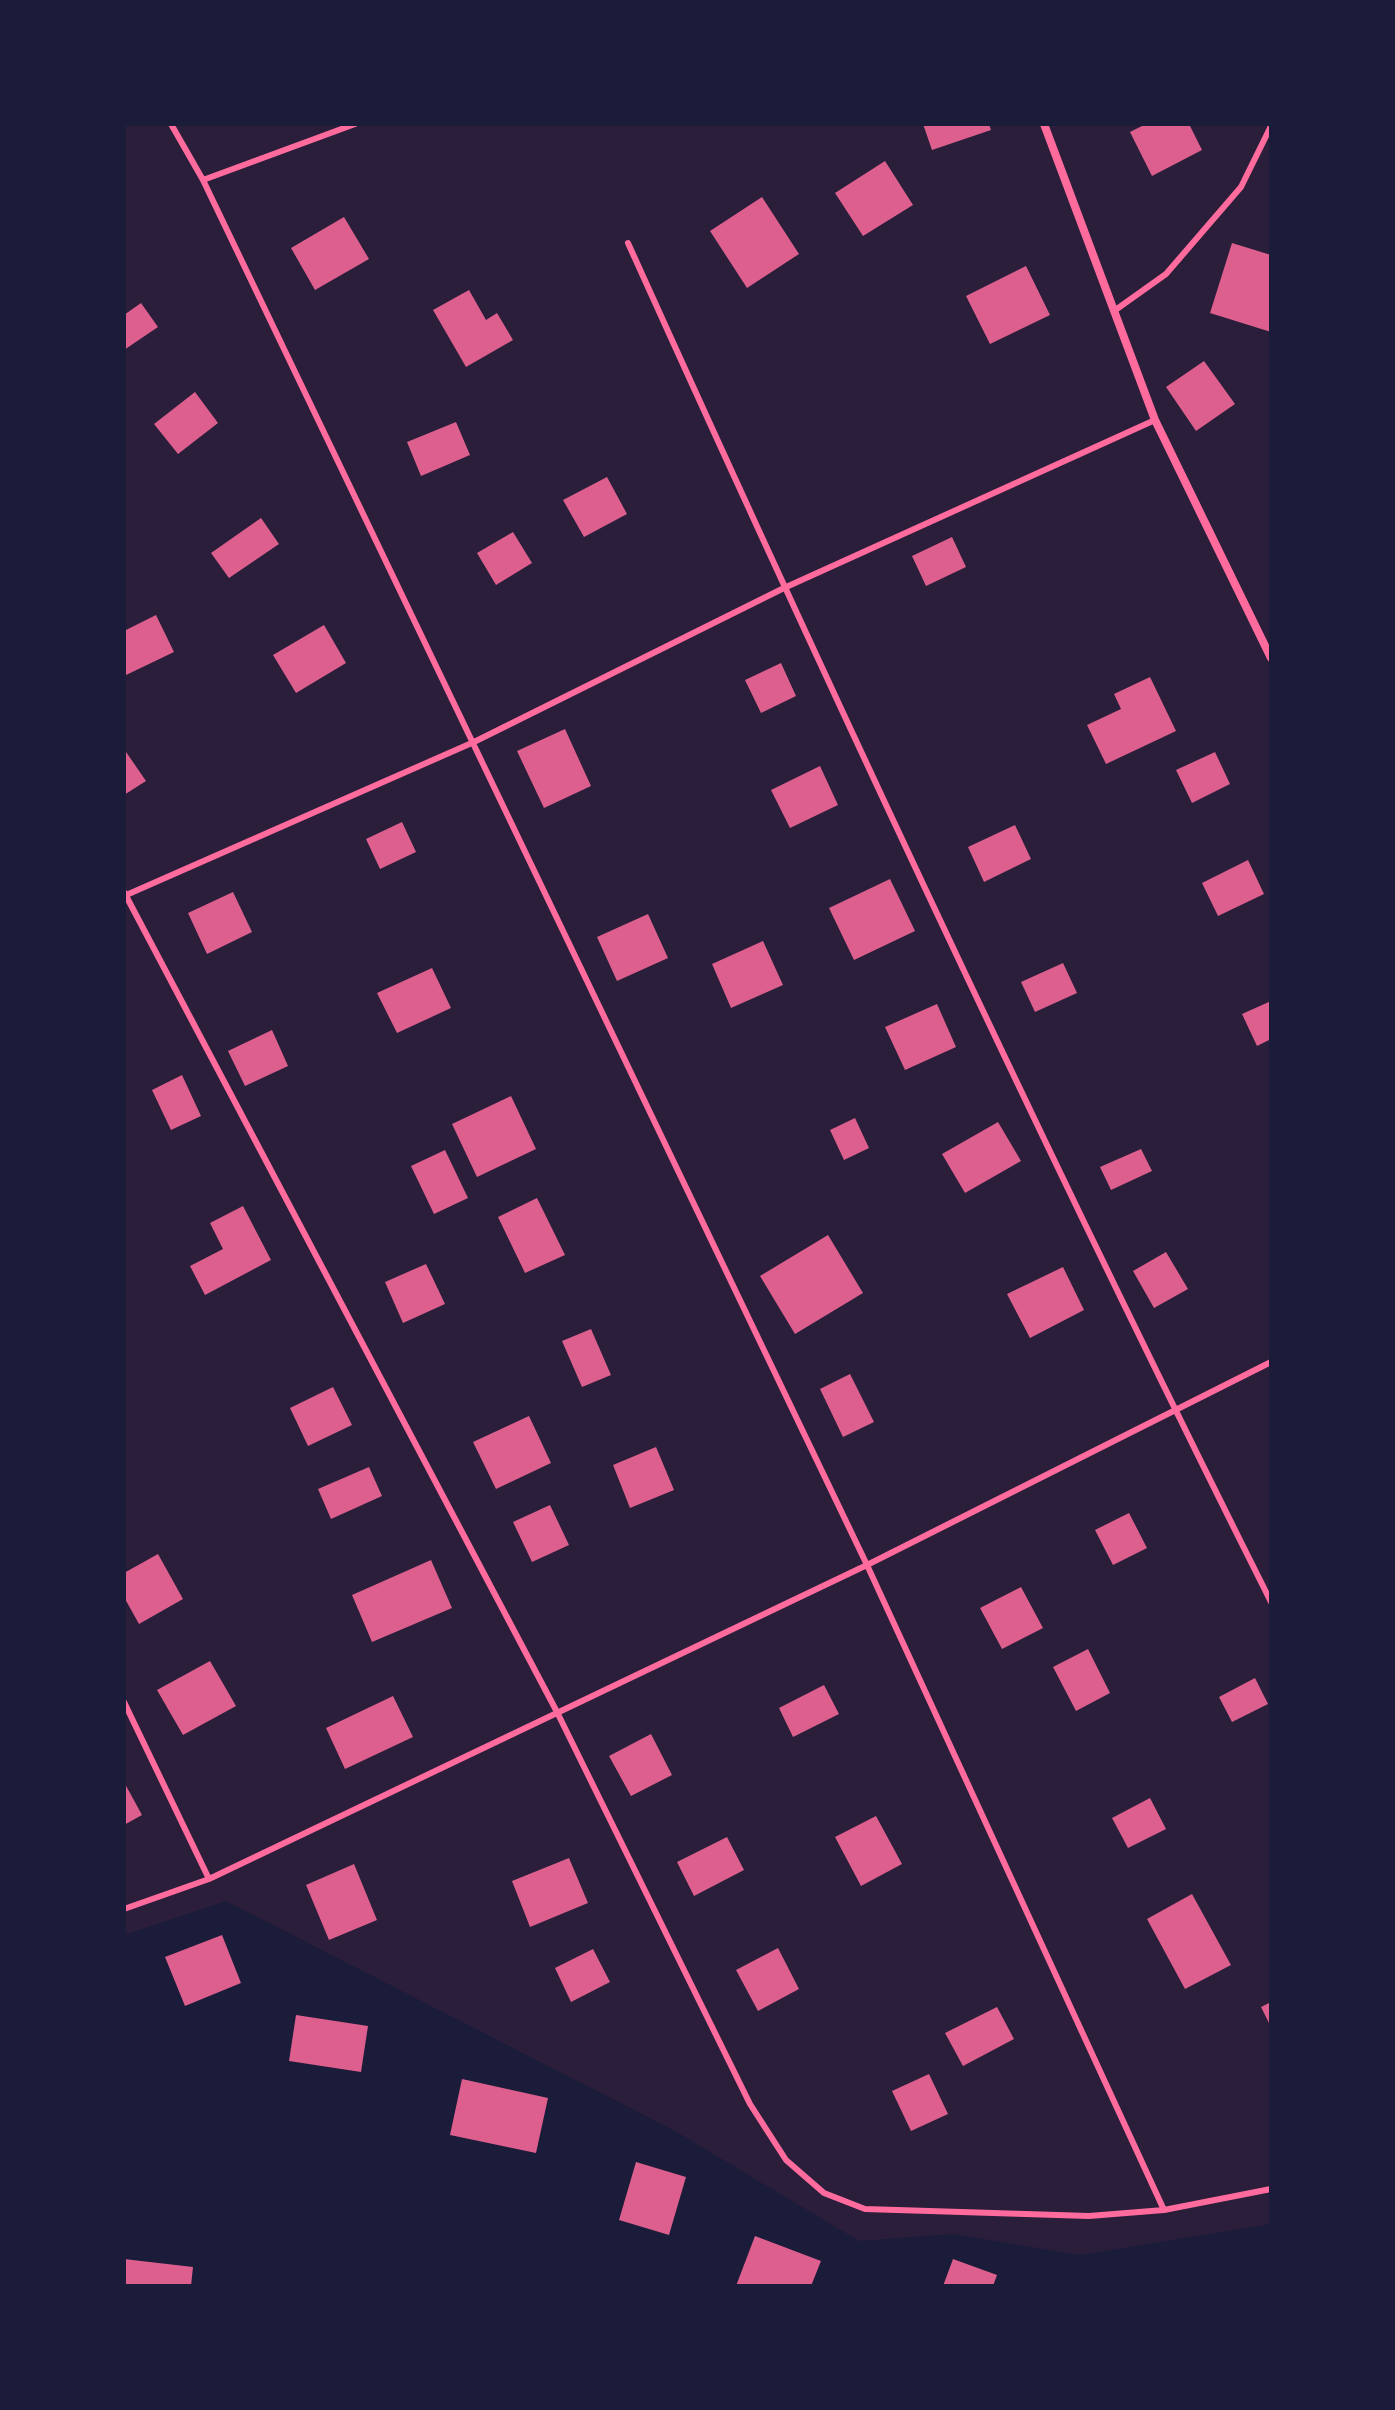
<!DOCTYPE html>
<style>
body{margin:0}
#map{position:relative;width:1395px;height:2410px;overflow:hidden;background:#1b1b3a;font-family:"Source Sans 3",sans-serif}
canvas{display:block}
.frame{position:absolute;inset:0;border:126px solid #1b1b3a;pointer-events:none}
</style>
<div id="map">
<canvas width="1395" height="2410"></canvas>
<div class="frame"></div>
</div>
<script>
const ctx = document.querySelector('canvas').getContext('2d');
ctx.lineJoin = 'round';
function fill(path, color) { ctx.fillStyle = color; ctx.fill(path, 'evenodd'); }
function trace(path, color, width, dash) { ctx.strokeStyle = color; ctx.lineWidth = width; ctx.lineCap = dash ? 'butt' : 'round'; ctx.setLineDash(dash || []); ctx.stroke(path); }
fill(new Path2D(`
 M 124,124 L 1271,124 L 1271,2224 L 1080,2255 L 953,2234 L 859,2241 L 675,2131 L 226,1901 L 124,1935 Z`), '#2a1e3b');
fill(new Path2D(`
 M 923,124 L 989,124 L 991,130 L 932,150 Z
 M 1146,124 L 1189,124 L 1202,150 L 1152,176 L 1130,132 Z
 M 885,161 L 913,205 L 863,236 L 835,193 Z
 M 762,197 L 799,254 L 747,288 L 710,231 Z
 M 344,217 L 369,259 L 315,290 L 291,248 Z
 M 1232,243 L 1271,255 L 1271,332 L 1210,313 Z
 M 1026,266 L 1050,315 L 990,344 L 966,296 Z
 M 469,290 L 486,320 L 497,313 L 513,340 L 466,367 L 433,310 Z
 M 141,303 L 158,327 L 124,350 L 124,315 Z
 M 1204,361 L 1235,404 L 1196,431 L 1166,387 Z
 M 195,392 L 218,423 L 178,454 L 154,424 Z
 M 456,422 L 470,455 L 421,476 L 407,442 Z
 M 607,477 L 627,514 L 584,537 L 563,500 Z
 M 261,518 L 279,544 L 229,578 L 211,553 Z
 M 513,532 L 532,563 L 496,585 L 477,553 Z
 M 952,537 L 966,567 L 926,586 L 912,556 Z
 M 156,615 L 174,652 L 124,676 L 124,631 Z
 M 324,625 L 346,663 L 296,693 L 273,655 Z
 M 781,663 L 796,696 L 761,713 L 745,680 Z
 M 1150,677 L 1176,731 L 1106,764 L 1087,725 L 1121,709 L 1114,694 Z
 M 565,729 L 591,786 L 544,808 L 517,751 Z
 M 124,749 L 146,781 L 124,795 Z
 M 1215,752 L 1230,784 L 1192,803 L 1176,770 Z
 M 820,766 L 838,805 L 790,828 L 771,790 Z
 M 402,822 L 416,852 L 380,869 L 366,839 Z
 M 1015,825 L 1031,859 L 984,882 L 968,847 Z
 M 1248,860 L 1264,894 L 1218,916 L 1202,883 Z
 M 890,879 L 915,931 L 854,960 L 829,908 Z
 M 233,892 L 252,932 L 207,954 L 188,913 Z
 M 648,914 L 668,958 L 617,981 L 597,937 Z
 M 763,941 L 783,985 L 731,1008 L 712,964 Z
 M 1063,963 L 1077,993 L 1035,1012 L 1021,982 Z
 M 432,968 L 451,1008 L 397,1033 L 377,993 Z
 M 1271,1001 L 1271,1039 L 1257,1046 L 1242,1014 Z
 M 937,1004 L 956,1047 L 905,1070 L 885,1027 Z
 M 272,1030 L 288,1066 L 245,1086 L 228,1051 Z
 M 182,1075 L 201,1116 L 171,1130 L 152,1090 Z
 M 511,1096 L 536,1149 L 477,1177 L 452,1124 Z
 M 855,1118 L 869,1148 L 844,1160 L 830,1130 Z
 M 998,1122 L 1021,1161 L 965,1193 L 942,1154 Z
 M 1141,1149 L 1152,1171 L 1111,1190 L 1100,1167 Z
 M 445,1150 L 468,1198 L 434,1214 L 411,1166 Z
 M 537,1198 L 565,1255 L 525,1273 L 498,1217 Z
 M 243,1206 L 271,1260 L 205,1295 L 190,1266 L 223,1249 L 210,1223 Z
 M 828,1235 L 863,1293 L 795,1334 L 760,1276 Z
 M 1166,1252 L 1188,1289 L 1154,1308 L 1133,1271 Z
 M 426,1264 L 445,1304 L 403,1323 L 385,1282 Z
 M 1063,1267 L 1084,1310 L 1030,1338 L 1007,1294 Z
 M 591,1329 L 611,1375 L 582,1387 L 562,1341 Z
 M 850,1374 L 874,1422 L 843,1437 L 820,1389 Z
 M 333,1387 L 352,1425 L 308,1446 L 290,1408 Z
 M 529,1416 L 551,1463 L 496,1489 L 473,1442 Z
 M 656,1447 L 674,1490 L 630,1508 L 613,1465 Z
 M 369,1467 L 382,1496 L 331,1519 L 318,1489 Z
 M 550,1505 L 569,1545 L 532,1562 L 513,1522 Z
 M 1129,1513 L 1147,1548 L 1113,1565 L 1095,1530 Z
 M 158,1554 L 183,1599 L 139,1624 L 124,1597 L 124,1573 Z
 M 431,1560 L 452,1608 L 372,1642 L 352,1595 Z
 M 1021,1587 L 1043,1628 L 1002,1649 L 980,1608 Z
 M 1088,1649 L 1110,1693 L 1076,1711 L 1053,1667 Z
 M 210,1661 L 236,1706 L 183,1735 L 157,1690 Z
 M 1255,1678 L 1268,1704 L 1232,1722 L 1219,1697 Z
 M 824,1685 L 839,1714 L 793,1737 L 779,1708 Z
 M 393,1696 L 413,1737 L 345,1769 L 326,1728 Z
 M 651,1734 L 672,1775 L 631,1796 L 609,1756 Z
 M 124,1782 L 142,1815 L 124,1825 Z
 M 1150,1798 L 1166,1829 L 1128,1848 L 1112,1818 Z
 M 876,1816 L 902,1864 L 861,1886 L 835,1837 Z
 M 727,1837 L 744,1870 L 694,1896 L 677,1862 Z
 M 569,1858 L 588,1903 L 530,1927 L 512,1881 Z
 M 354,1864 L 377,1920 L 329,1940 L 306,1885 Z
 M 1192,1894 L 1231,1965 L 1185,1989 L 1147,1919 Z
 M 222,1935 L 241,1983 L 185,2006 L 165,1957 Z
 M 778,1948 L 799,1989 L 758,2011 L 736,1970 Z
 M 593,1949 L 610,1982 L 571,2002 L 555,1968 Z
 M 1271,2002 L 1271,2027 L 1261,2007 Z
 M 997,2007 L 1014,2039 L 963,2066 L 945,2033 Z
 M 296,2015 L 368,2026 L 361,2072 L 289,2061 Z
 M 929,2074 L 948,2114 L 911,2131 L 892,2091 Z
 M 462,2079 L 548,2098 L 536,2153 L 450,2135 Z
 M 636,2162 L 686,2177 L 669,2235 L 619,2220 Z
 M 755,2236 L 821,2261 L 811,2286 L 736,2286 Z
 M 124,2259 L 193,2267 L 191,2286 L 124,2286 Z
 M 953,2259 L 997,2275 L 993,2286 L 943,2286 Z`), '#dd5f8e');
trace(new Path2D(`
 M 171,124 L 203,180 L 867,1565 L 1164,2210 L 1271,2189
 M 203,180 L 355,124
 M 628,243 C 834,699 1046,1154 1271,1602
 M 1114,311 L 1166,274 L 1241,187 L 1271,126
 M 124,892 L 557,1712 L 750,2104 L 786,2160 L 824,2193 L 865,2209 L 1089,2216 L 1164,2210
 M 124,896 L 474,742 L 784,588 L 1155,420
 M 124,1702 L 209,1879
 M 124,1909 L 209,1879 L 867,1565 L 1271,1362`), '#ff6b9d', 6);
trace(new Path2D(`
 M 1044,124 L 1155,420 L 1271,658`), '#ff6b9d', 8);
</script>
